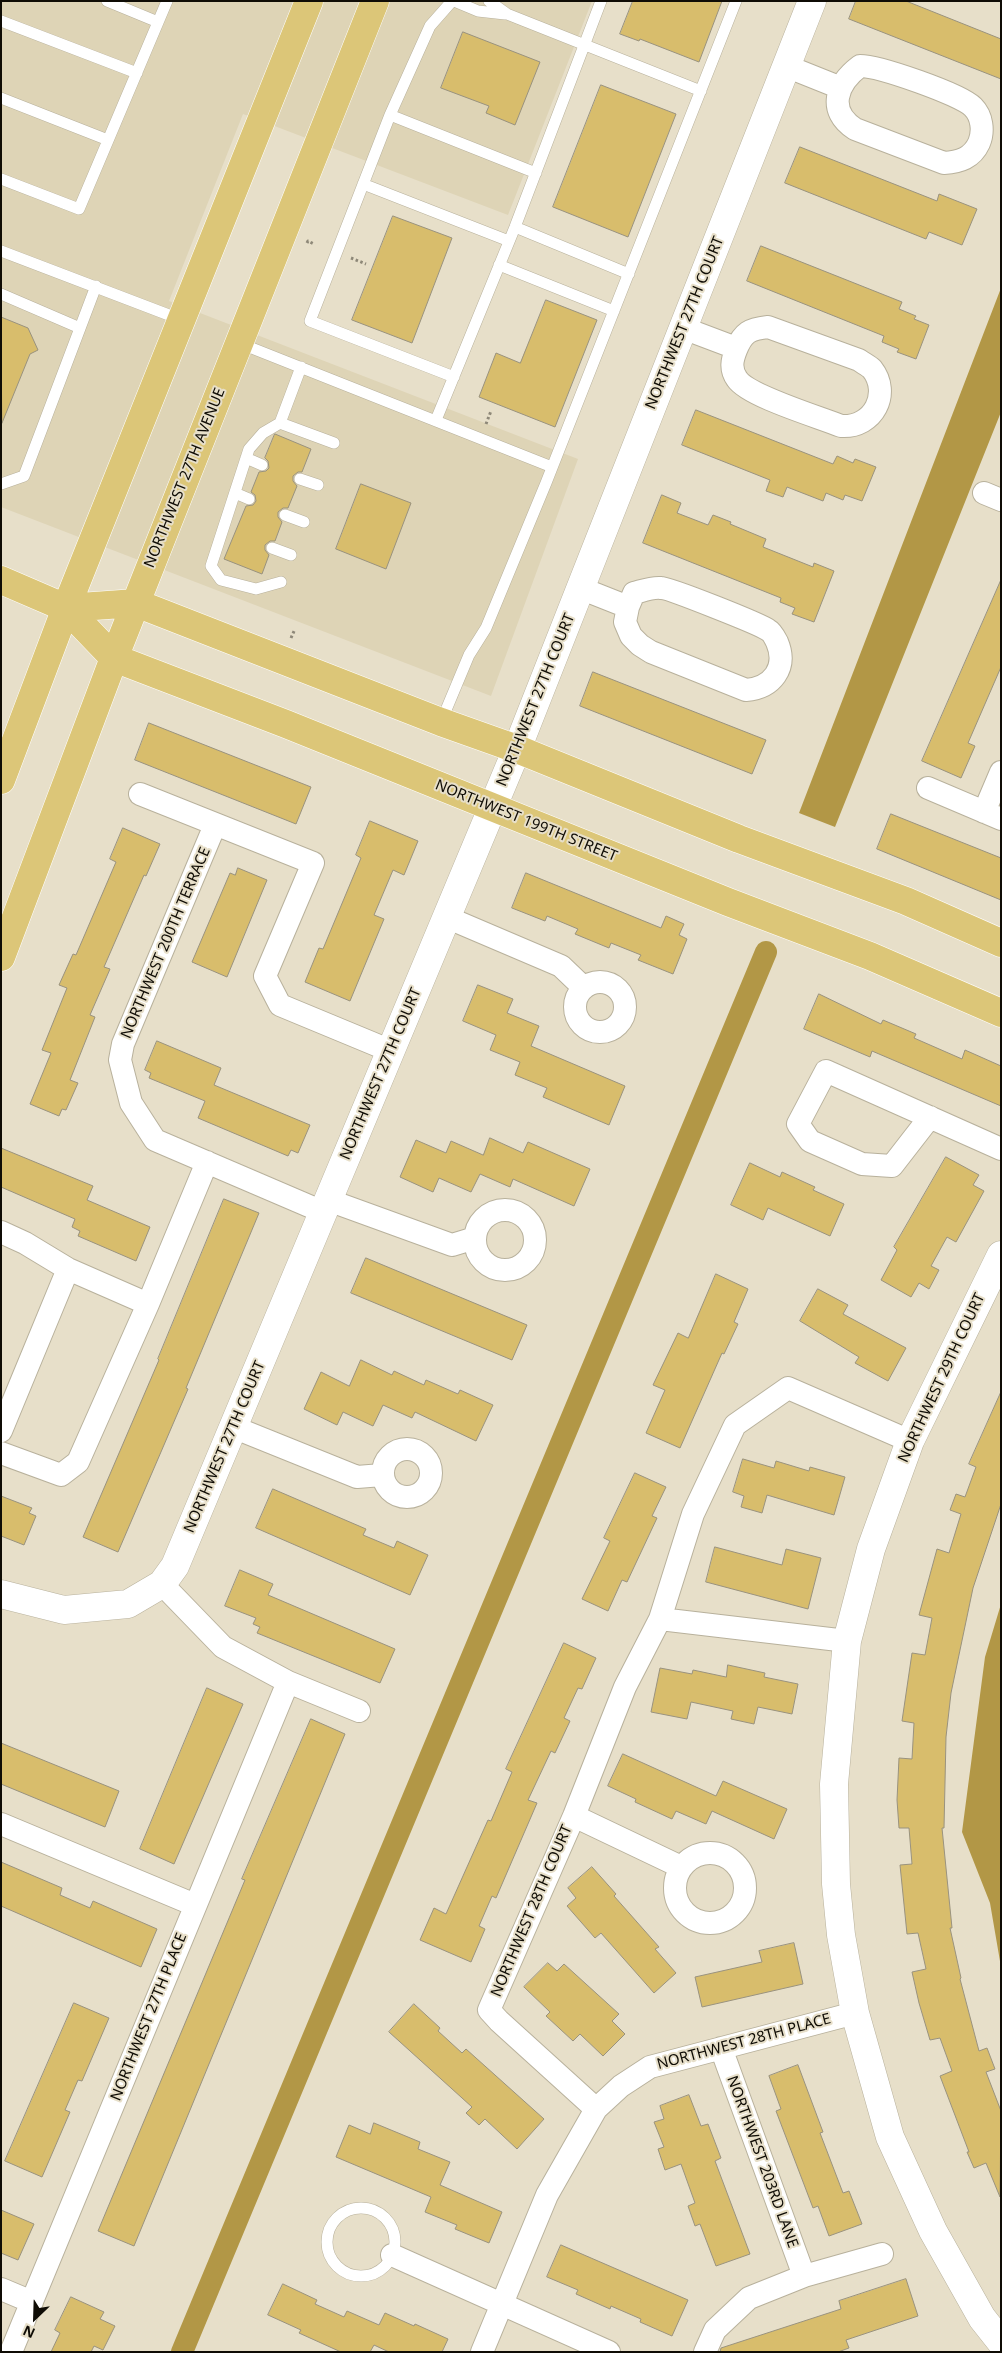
<!DOCTYPE html>
<style>
body{margin:0}
#map{position:relative;width:1002px;height:2353px;overflow:hidden;background:#e7dfc9;font-family:"Noto Sans",sans-serif}
canvas{display:block}
.frame{position:absolute;inset:0;border:2px solid #0f0c05;pointer-events:none}
.north{position:absolute;left:10px;top:2293px;width:50px;height:50px;-webkit-text-stroke:4px #e7dfc9;paint-order:stroke;rotate:204deg;font-size:14px;font-weight:700;line-height:20px;text-align:center;color:#0f0c05}
.north::after{content:'';display:block;margin:auto;width:18px;height:22px;background:#0f0c05;clip-path:polygon(50% 0,100% 100%,50% 72%,0 100%)}
</style>
<div id="map">
<canvas width="1002" height="2353"></canvas>
<div class="frame"></div>
<div class="north">N</div>
</div>
<script>
const ctx = document.querySelector('canvas').getContext('2d');
ctx.lineJoin = 'round';
function fill(path, color) { ctx.fillStyle = color; ctx.fill(path, 'evenodd'); }
function trace(path, color, width, dash) { ctx.strokeStyle = color; ctx.lineWidth = width; ctx.lineCap = dash ? 'butt' : 'round'; ctx.setLineDash(dash || []); ctx.stroke(path); }
function write(font, color, halo, rows, align = 'center') {
  ctx.font = font + ' "Noto Sans",sans-serif'; ctx.lineWidth = 4; ctx.setLineDash([]); ctx.textBaseline = 'middle'; ctx.strokeStyle = halo; ctx.fillStyle = color; for (const [text, x, y, turn = 0] of rows) {
    ctx.save(); ctx.translate(x, y); ctx.rotate((+turn || 0) * Math.PI / 180); ctx.textAlign = isNaN(turn) ? turn : align; if (halo) ctx.strokeText(text, 0, 0); ctx.fillText(text, 0, 0); ctx.restore();
  }
}
fill(new Path2D(`
 M 1,1 L 592,1 L 508,215 L 243,114 L 169,301 L 578,459 L 491,696 L 1,507 Z`), '#ded4b6');
fill(new Path2D(`
 M 1001,288 L 1001,412 L 835,827 L 799,813 Z
 M 1001,1604 L 1001,1967 L 990,1903 L 962,1832 L 985,1657 Z`), '#b29746');
trace(new Path2D(`
 M 182,2352 L 766,952`), '#b29746', 22);
const building = new Path2D(`
 M 633,1 L 722,1 L 699,62 L 640,39 L 639,41 L 620,34 Z
 M 856,1 L 906,1 L 1001,39 L 1001,79 L 849,19 Z
 M 463,32 L 540,62 L 515,125 L 486,113 L 489,106 L 441,88 Z
 M 601,85 L 676,114 L 628,237 L 553,207 Z
 M 800,147 L 937,201 L 939,194 L 977,209 L 962,245 L 929,232 L 926,239 L 785,183 Z
 M 393,216 L 452,238 L 412,343 L 352,320 Z
 M 761,246 L 902,302 L 899,309 L 916,316 L 914,319 L 929,325 L 916,359 L 897,352 L 899,349 L 882,342 L 884,336 L 747,281 Z
 M 546,300 L 597,320 L 555,427 L 479,397 L 496,353 L 520,363 Z
 M 1,317 L 28,328 L 38,350 L 30,354 L 2,423 Z
 M 696,410 L 833,464 L 837,456 L 853,463 L 855,459 L 876,467 L 862,501 L 845,495 L 843,500 L 826,493 L 823,501 L 787,487 L 783,497 L 766,491 L 770,480 L 682,445 Z
 M 275,434 L 311,449 L 302,472 L 298,472 L 293,476 L 293,481 L 297,486 L 288,508 L 283,508 L 278,512 L 278,517 L 282,522 L 275,541 L 270,541 L 265,545 L 265,550 L 269,555 L 262,574 L 224,559 L 246,506 L 253,505 L 256,501 L 255,495 L 251,492 L 259,472 L 266,471 L 269,468 L 268,461 L 265,458 Z
 M 361,484 L 411,503 L 386,569 L 336,549 Z
 M 662,495 L 681,503 L 677,513 L 708,525 L 713,515 L 731,522 L 730,524 L 766,539 L 763,547 L 813,567 L 814,563 L 834,571 L 814,622 L 792,614 L 795,608 L 780,602 L 781,598 L 643,543 Z
 M 1001,580 L 1001,667 L 968,743 L 975,746 L 961,778 L 922,761 Z
 M 593,672 L 766,740 L 752,774 L 580,706 Z
 M 149,723 L 311,787 L 296,824 L 135,760 Z
 M 891,814 L 1001,858 L 1001,900 L 877,849 Z
 M 370,821 L 418,841 L 404,875 L 393,870 L 374,915 L 384,919 L 350,1001 L 305,982 L 319,948 L 323,949 L 361,858 L 356,855 Z
 M 123,828 L 160,844 L 146,876 L 144,875 L 104,967 L 110,969 L 90,1015 L 95,1017 L 70,1080 L 78,1083 L 66,1110 L 62,1109 L 59,1116 L 30,1104 L 51,1053 L 42,1050 L 67,988 L 59,985 L 73,954 L 76,955 L 116,862 L 110,859 Z
 M 238,868 L 267,880 L 227,977 L 192,962 L 230,873 L 235,875 Z
 M 526,873 L 661,928 L 666,916 L 684,924 L 679,935 L 687,939 L 673,974 L 638,960 L 641,955 L 611,943 L 609,948 L 575,934 L 578,929 L 547,916 L 545,921 L 512,908 Z
 M 478,985 L 513,999 L 507,1013 L 539,1026 L 531,1046 L 625,1086 L 609,1125 L 543,1097 L 547,1088 L 515,1075 L 520,1062 L 490,1050 L 496,1035 L 463,1021 Z
 M 819,994 L 881,1024 L 883,1020 L 916,1034 L 914,1038 L 962,1059 L 965,1050 L 1001,1066 L 1001,1106 L 872,1051 L 870,1057 L 804,1029 Z
 M 157,1041 L 221,1068 L 214,1085 L 310,1125 L 298,1153 L 291,1150 L 288,1156 L 198,1118 L 205,1101 L 149,1078 L 151,1073 L 145,1070 Z
 M 490,1138 L 523,1153 L 528,1142 L 590,1169 L 574,1206 L 513,1179 L 510,1187 L 480,1174 L 471,1192 L 439,1178 L 433,1192 L 400,1177 L 416,1140 L 446,1153 L 451,1141 L 483,1155 Z
 M 1,1148 L 93,1186 L 87,1200 L 150,1227 L 136,1261 L 78,1236 L 80,1231 L 72,1227 L 75,1219 L 1,1187 Z
 M 946,1157 L 979,1175 L 973,1185 L 984,1191 L 956,1242 L 947,1237 L 931,1266 L 939,1270 L 929,1289 L 919,1283 L 911,1297 L 881,1280 L 897,1250 L 894,1247 Z
 M 750,1163 L 780,1177 L 782,1172 L 815,1187 L 813,1190 L 844,1204 L 830,1236 L 768,1208 L 763,1220 L 731,1205 Z
 M 224,1199 L 259,1213 L 186,1388 L 188,1389 L 118,1552 L 83,1537 L 159,1360 L 158,1359 Z
 M 366,1258 L 527,1325 L 512,1360 L 351,1293 Z
 M 716,1274 L 748,1289 L 734,1322 L 738,1324 L 724,1354 L 722,1353 L 680,1448 L 646,1433 L 665,1390 L 653,1385 L 678,1333 L 688,1338 Z
 M 818,1289 L 848,1305 L 843,1314 L 906,1348 L 888,1381 L 855,1363 L 859,1357 L 800,1321 Z
 M 361,1360 L 392,1375 L 394,1371 L 424,1385 L 426,1380 L 458,1394 L 460,1390 L 493,1405 L 476,1441 L 415,1412 L 412,1418 L 383,1405 L 373,1426 L 343,1412 L 337,1425 L 304,1409 L 321,1372 L 349,1386 Z
 M 1001,1392 L 1001,1504 L 973,1588 L 951,1693 L 946,1737 L 944,1828 L 942,1828 L 952,1928 L 950,1928 L 961,1978 L 960,1979 L 979,2051 L 987,2048 L 995,2069 L 986,2072 L 1001,2111 L 1000,2197 L 986,2163 L 974,2168 L 967,2152 L 969,2152 L 940,2076 L 952,2071 L 940,2038 L 930,2040 L 919,2003 L 912,1972 L 926,1969 L 918,1933 L 907,1934 L 900,1865 L 912,1864 L 909,1828 L 899,1828 L 897,1800 L 899,1758 L 912,1759 L 914,1723 L 902,1721 L 912,1653 L 925,1655 L 932,1618 L 919,1615 L 937,1549 L 949,1553 L 961,1514 L 950,1510 L 956,1494 L 965,1497 L 976,1467 L 969,1464 Z
 M 743,1459 L 774,1468 L 776,1461 L 809,1471 L 810,1467 L 845,1477 L 834,1515 L 767,1495 L 762,1513 L 741,1507 L 744,1496 L 733,1492 Z
 M 635,1473 L 666,1487 L 652,1516 L 657,1518 L 627,1582 L 622,1580 L 608,1611 L 582,1599 L 610,1541 L 604,1538 Z
 M 273,1489 L 366,1529 L 363,1535 L 394,1548 L 397,1541 L 428,1555 L 410,1595 L 256,1528 Z
 M 1,1496 L 32,1508 L 29,1513 L 36,1516 L 24,1545 L 1,1536 Z
 M 715,1547 L 782,1565 L 786,1549 L 821,1558 L 808,1609 L 706,1582 Z
 M 240,1570 L 273,1584 L 268,1595 L 395,1649 L 380,1683 L 257,1633 L 260,1627 L 253,1624 L 256,1618 L 225,1606 Z
 M 564,1643 L 596,1658 L 582,1689 L 578,1688 L 564,1718 L 570,1721 L 555,1753 L 551,1751 L 528,1800 L 537,1803 L 496,1898 L 492,1896 L 479,1926 L 485,1929 L 471,1962 L 420,1940 L 434,1908 L 446,1914 L 488,1820 L 491,1821 L 512,1772 L 506,1769 Z
 M 728,1665 L 765,1673 L 764,1677 L 798,1684 L 792,1714 L 758,1707 L 754,1724 L 731,1719 L 733,1711 L 691,1702 L 687,1719 L 651,1712 L 660,1668 L 692,1674 L 693,1670 L 726,1677 Z
 M 207,1688 L 243,1704 L 174,1864 L 140,1849 Z
 M 311,1719 L 345,1734 L 134,2246 L 98,2231 L 245,1880 L 242,1879 Z
 M 1,1743 L 119,1791 L 105,1827 L 1,1784 Z
 M 623,1754 L 716,1796 L 723,1781 L 787,1809 L 774,1839 L 712,1811 L 706,1824 L 676,1811 L 672,1819 L 635,1802 L 636,1799 L 608,1786 Z
 M 1,1862 L 62,1888 L 60,1895 L 90,1908 L 93,1901 L 157,1929 L 141,1967 L 1,1906 Z
 M 592,1867 L 616,1894 L 614,1896 L 659,1947 L 655,1949 L 676,1973 L 654,1993 L 601,1933 L 595,1938 L 567,1906 L 576,1898 L 568,1888 Z
 M 794,1943 L 803,1984 L 702,2007 L 695,1977 L 762,1962 L 759,1951 Z
 M 548,1963 L 557,1971 L 564,1964 L 619,2014 L 612,2021 L 625,2034 L 603,2056 L 580,2034 L 573,2041 L 546,2016 L 550,2012 L 524,1987 Z
 M 74,2003 L 109,2018 L 82,2081 L 78,2080 L 65,2110 L 70,2112 L 42,2177 L 5,2161 Z
 M 414,2004 L 440,2028 L 438,2031 L 462,2053 L 466,2049 L 544,2119 L 517,2149 L 485,2119 L 479,2125 L 466,2113 L 472,2107 L 389,2032 Z
 M 798,2065 L 823,2132 L 820,2133 L 843,2193 L 849,2191 L 862,2224 L 829,2236 L 818,2206 L 813,2208 L 776,2111 L 781,2109 L 769,2076 Z
 M 689,2095 L 701,2126 L 708,2124 L 721,2158 L 715,2161 L 750,2254 L 716,2266 L 700,2224 L 695,2226 L 688,2206 L 695,2203 L 681,2164 L 665,2170 L 658,2149 L 664,2147 L 654,2122 L 664,2119 L 660,2106 Z
 M 374,2123 L 420,2142 L 418,2149 L 450,2162 L 440,2185 L 502,2212 L 489,2243 L 455,2229 L 457,2225 L 425,2212 L 431,2197 L 336,2157 L 349,2125 L 370,2134 Z
 M 1,2210 L 34,2224 L 18,2260 L 1,2253 Z
 M 561,2245 L 688,2300 L 672,2336 L 640,2322 L 641,2319 L 611,2306 L 610,2309 L 576,2294 L 578,2290 L 547,2277 Z
 M 906,2279 L 918,2316 L 846,2340 L 849,2348 L 838,2352 L 720,2352 L 721,2348 L 841,2309 L 839,2301 Z
 M 283,2284 L 317,2300 L 315,2304 L 344,2317 L 347,2311 L 379,2325 L 385,2313 L 414,2326 L 415,2324 L 448,2339 L 442,2352 L 389,2352 L 374,2345 L 370,2352 L 341,2352 L 299,2333 L 301,2330 L 268,2315 Z
 M 71,2297 L 104,2312 L 100,2319 L 115,2326 L 103,2350 L 94,2346 L 91,2352 L 51,2352 L 60,2333 L 55,2330 Z`);
fill(building, '#d8bd6c');
trace(building, '#99927e', 1);
const service = new Path2D(`
 M 107,1 L 158,22
 M 452,1 L 430,26 L 390,115 L 310,321 L 454,377
 M 454,1 L 478,11 L 505,14
 M 489,1 L 507,14 L 701,91
 M 1,21 L 137,73
 M 1,98 L 108,140
 M 390,115 L 536,173
 M 1,179 L 79,209 L 167,1
 M 363,184 L 509,241
 M 515,227 L 629,274
 M 1,251 L 182,320
 M 499,265 L 614,311
 M 1,294 L 80,328
 M 239,343 L 552,467
 M 436,420 L 515,227 L 601,1
 M 280,423 L 334,443
 M 246,458 L 262,465
 M 300,479 L 318,485
 M 1,484 L 24,476 L 96,286
 M 235,493 L 249,499
 M 285,515 L 304,522
 M 272,548 L 291,555
 M 281,582 L 256,589 L 221,580 L 211,566 L 249,449 L 263,433 L 280,423 L 301,367
 M 441,722 L 469,655 L 486,628 L 546,483 L 736,1
 M327 2242a34 34 0 1 1 68 0a34 34 0 1 1-68 0Z`);
const minor = new Path2D(`
 M 786,66 L 841,88
 M 860,66 C 879,66 960,94 973,107 C 982,116 984,131 979,143 C 972,158 960,162 944,163 L 855,129 C 827,111 836,84 860,66 Z
 M 768,327 L 859,360 C 863,363 869,366 872,369 C 891,393 874,428 841,426 C 819,417 748,396 737,379 C 730,369 732,360 736,350 C 743,332 750,329 768,327 Z
 M 683,328 L 736,348
 M 984,493 L 1001,500
 M 580,588 L 628,607 L 625,622 L 631,636 L 640,645 L 651,652 L 746,690 C 772,688 788,668 777,642 C 775,638 772,632 768,630 C 760,624 669,588 661,588 C 652,587 642,591 634,593 L 628,607
 M 928,788 L 1001,819
 M 140,794 L 313,863 L 265,976 L 280,1005 L 391,1051
 M 984,812 L 1001,772
 M 215,825 L 123,1044 L 120,1060 L 131,1103 L 155,1140 L 323,1212
 M 446,917 L 561,966 L 584,988
 M575 1007a25 25 0 1 1 50 0a25 25 0 1 1-50 0Z
 M 930,1117 L 892,1166 L 862,1164 L 810,1141 L 798,1124 L 826,1071 L 1001,1149
 M 328,1200 L 452,1245 L 475,1238
 M475 1240a30 30 0 1 1 60 0a30 30 0 1 1-60 0Z
 M 1,1232 L 25,1243 L 68,1269 L 148,1304
 M 233,1427 L 357,1477 L 382,1475
 M 1,1431 L 68,1269
 M383 1473a24 24 0 1 1 48 0a24 24 0 1 1-48 0Z
 M 1,1453 L 61,1475 L 78,1462 L 148,1304 L 207,1162
 M 162,1584 L 223,1647 L 288,1682 L 359,1711
 M 660,1619 L 847,1641
 M 574,1816 L 681,1867
 M 1,1824 L 195,1905
 M675 1888a35 35 0 1 1 70 0a35 35 0 1 1-70 0Z
 M 721,2048 L 804,2276
 M 596,2109 L 499,2021 L 489,2010 L 574,1816 L 625,1687 L 660,1619 L 693,1514 L 735,1425 L 788,1388 L 910,1441
 M 392,2255 L 609,2352
 M 1,2289 L 32,2302
 M 11,2352 L 288,1682
 M 482,2352 L 547,2195 L 596,2109 L 621,2086 L 650,2067 L 855,2013
 M 705,2352 L 715,2330 L 749,2298 L 804,2276 L 882,2254`);
const tertiary = new Path2D(`
 M 1001,1255 L 910,1441 L 871,1549 L 847,1641 L 834,1784 L 836,1884 L 841,1935 L 855,2013 L 890,2137 L 933,2231 L 982,2318 L 1001,2342
 M 1,1594 L 64,1610 L 128,1604 L 162,1584 L 175,1566 L 517,749 L 812,1`);
const primary = new Path2D(`
 M 1,580 L 66,608 L 114,658 L 286,724 L 728,902 L 870,956 L 1001,1013
 M 66,608 L 136,603 L 441,722 L 517,749 L 739,839 L 906,901 L 1001,943
 M 1,780 L 66,608 L 309,1
 M 1,957 L 114,658 L 375,1`);
trace(service, '#b8b19c', 12);
trace(minor, '#b8b19c', 24);
trace(tertiary, '#b8b19c', 29);
trace(primary, '#fff', 29);
trace(new Path2D(`
 M 307,243 L 308,241 L 314,244
 M 351,258 L 366,264
 M 486,424 L 491,411
 M 291,638 L 295,629`), '#8e8878', 3, [2.5, 2.5]);
trace(service, '#fff', 11);
trace(minor, '#fff', 22);
trace(tertiary, '#fff', 28);
trace(primary, '#dcc678', 28);
write('15px', '#0f0c05', '#e7dfc9', [
 ["NORTHWEST 27TH COURT",685,323,-68],
 ["NORTHWEST 27TH AVENUE",185,478,-68],
 ["NORTHWEST 27TH COURT",536,700,-68],
 ["NORTHWEST 199TH STREET",526,821,22],
 ["NORTHWEST 200TH TERRACE",166,943,-67],
 ["NORTHWEST 27TH COURT",381,1074,-67],
 ["NORTHWEST 29TH COURT",942,1378,-65],
 ["NORTHWEST 27TH COURT",225,1447,-67],
 ["NORTHWEST 28TH COURT",532,1911,-67],
 ["NORTHWEST 27TH PLACE",149,2017,-68],
 ["NORTHWEST 28TH PLACE",744,2042,-15],
 ["NORTHWEST 203RD LANE",762,2162,70]
]);
</script>
